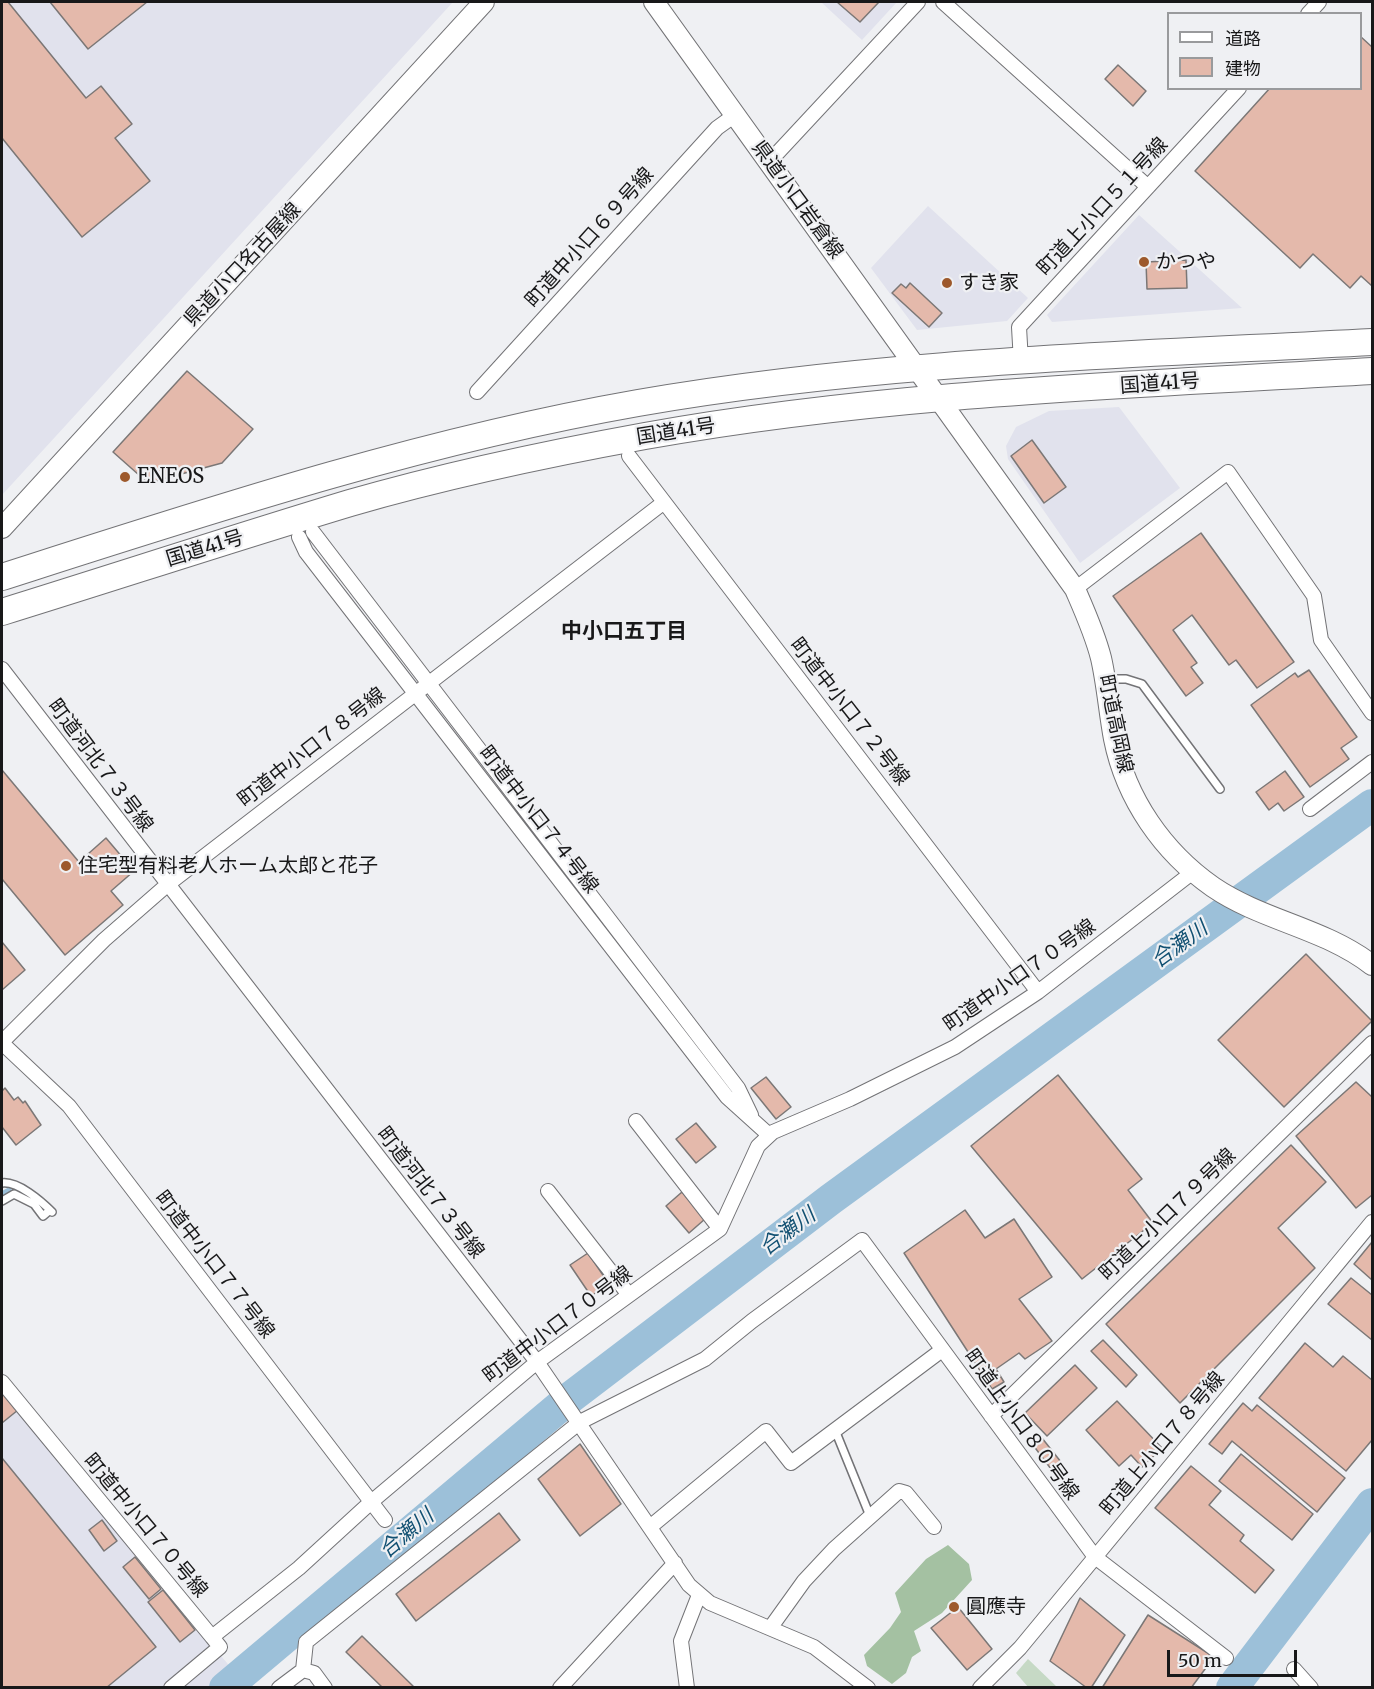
<!DOCTYPE html>
<meta charset="utf-8">
<style>
body{margin:0}
#map{position:relative;width:1374px;height:1689px;overflow:hidden;background:#eff0f3;font-family:Merriweather,"Noto Sans JP",serif}
canvas{display:block}
.frame{position:absolute;inset:0;border:3px solid #181819;pointer-events:none}
.legend{position:absolute;left:1167px;top:12px;width:195px;height:78px;box-sizing:border-box;background:#eff0f3;border:2px solid #999a9c;margin:0;padding:8px 10px;list-style:none;font-size:18px;color:#181819}
.legend li{display:flex;align-items:center;gap:12px;height:30px}
.legend b{width:30px;border:2px solid #999a9c}
.scale{position:absolute;left:1167px;top:1650px;width:130px;height:27px;box-sizing:border-box;border:3px solid #181819;border-top:0;padding-left:8px;font-size:18px;line-height:21px;white-space:nowrap;color:#181819;-webkit-text-stroke:4px #eff0f3;paint-order:stroke}
</style>
<div id="map">
<canvas width="1374" height="1689"></canvas>
<div class="frame"></div>
<ul class="legend">
<li><b style="height:8px;background:#fff"></b>道路</li>
<li><b style="height:16px;background:#e4b9ab"></b>建物</li>
</ul>
<div class="scale">50 m</div>
</div>
<script>
const ctx = document.querySelector('canvas').getContext('2d');
ctx.lineJoin = 'round';
function fill(path, color) { ctx.fillStyle = color; ctx.fill(path, 'evenodd'); }
function trace(path, color, width, dash) { ctx.strokeStyle = color; ctx.lineWidth = width; ctx.lineCap = dash ? 'butt' : 'round'; ctx.setLineDash(dash || []); ctx.stroke(path); }
function write(font, color, halo, rows, align = 'center') {
  ctx.font = font + ' Merriweather,"Noto Sans JP",serif'; ctx.lineWidth = 4.5; ctx.setLineDash([]); ctx.textBaseline = 'middle'; ctx.strokeStyle = halo; ctx.fillStyle = color; for (const [text, x, y, turn = 0] of rows) {
    ctx.save(); ctx.translate(x, y); ctx.rotate((+turn || 0) * Math.PI / 180); ctx.textAlign = isNaN(turn) ? turn : align; if (halo) ctx.strokeText(text, 0, 0); ctx.fillText(text, 0, 0); ctx.restore();
  }
}
fill(new Path2D(`
 M 2,2 L 453,2 L 2,495 Z
 M 821,2 L 897,2 L 862,40 Z
 M 928,206 L 1028,298 L 1007,321 L 917,330 L 871,268 Z
 M 1139,215 L 1242,308 L 1052,322 L 1047,315 Z
 M 1119,407 L 1180,488 L 1080,563 L 1008,459 L 1006,446 L 1016,427 L 1049,411 Z
 M 2,1392 L 212,1645 L 247,1687 L 2,1687 Z`), '#e1e2ed');
fill(new Path2D(`
 M 1028,1659 L 1057,1687 L 1028,1687 L 1016,1673 Z`), '#c6d9c5');
fill(new Path2D(`
 M 948,1545 L 969,1564 L 972,1580 L 942,1613 L 914,1631 L 921,1651 L 912,1657 L 906,1673 L 892,1684 L 867,1666 L 864,1655 L 890,1628 L 901,1612 L 895,1593 L 926,1559 Z`), '#a4c1a2');
trace(new Path2D(`
 M 2,1194 L 9,1190`), '#9cc0d9', 5);
trace(new Path2D(`
 M 225,1688 L 571,1397 L 831,1199 L 1372,805
 M 1232,1688 L 1372,1504`), '#9cc0d9', 32);
const building = new Path2D(`
 M 2,2 L 8,2 L 86,98 L 101,86 L 132,124 L 115,138 L 150,181 L 82,237 L 2,138 Z
 M 50,2 L 147,2 L 88,49 Z
 M 837,2 L 879,2 L 860,22 Z
 M 1360,36 L 1372,47 L 1372,286 L 1361,276 L 1350,288 L 1313,254 L 1300,268 L 1195,171 L 1270,88 L 1360,88 Z
 M 1118,65 L 1146,91 L 1133,106 L 1105,79 Z
 M 1186,260 L 1187,288 L 1147,289 L 1146,262 Z
 M 910,283 L 942,313 L 929,327 L 892,293 L 901,284 L 906,288 Z
 M 187,371 L 253,429 L 222,463 L 148,483 L 113,452 Z
 M 1032,440 L 1066,487 L 1044,503 L 1011,456 Z
 M 1201,533 L 1294,662 L 1257,688 L 1236,660 L 1229,665 L 1192,615 L 1173,630 L 1197,663 L 1191,667 L 1203,683 L 1186,696 L 1113,596 Z
 M 1309,670 L 1357,737 L 1341,748 L 1349,759 L 1310,787 L 1251,705 L 1295,673 L 1298,677 Z
 M 2,770 L 79,862 L 106,838 L 134,871 L 111,891 L 123,905 L 65,955 L 2,879 Z
 M 1285,771 L 1304,797 L 1284,811 L 1278,803 L 1269,810 L 1256,792 Z
 M 2,942 L 25,970 L 2,990 Z
 M 1306,954 L 1372,1021 L 1284,1107 L 1218,1040 Z
 M 1058,1075 L 1142,1179 L 1128,1190 L 1153,1223 L 1082,1279 L 971,1146 Z
 M 766,1077 L 791,1107 L 776,1119 L 751,1088 Z
 M 1356,1082 L 1372,1097 L 1372,1195 L 1356,1208 L 1296,1136 Z
 M 5,1088 L 14,1100 L 18,1097 L 23,1103 L 25,1101 L 41,1125 L 16,1145 L 2,1127 L 2,1091 Z
 M 696,1123 L 716,1147 L 696,1163 L 676,1139 Z
 M 1291,1145 L 1326,1182 L 1278,1228 L 1315,1268 L 1180,1403 L 1106,1324 Z
 M 682,1192 L 705,1219 L 689,1233 L 666,1206 Z
 M 965,1210 L 985,1238 L 1014,1219 L 1052,1277 L 1019,1299 L 1052,1341 L 1025,1359 L 1019,1353 L 996,1369 L 1004,1382 L 992,1389 L 904,1253 Z
 M 1372,1242 L 1372,1280 L 1354,1264 Z
 M 588,1253 L 609,1284 L 591,1296 L 570,1265 Z
 M 1351,1278 L 1372,1295 L 1372,1340 L 1328,1304 Z
 M 1103,1340 L 1137,1375 L 1126,1387 L 1091,1351 Z
 M 1305,1343 L 1333,1367 L 1343,1356 L 1372,1380 L 1372,1440 L 1346,1471 L 1259,1398 Z
 M 1075,1365 L 1097,1388 L 1047,1436 L 1025,1413 Z
 M 2,1390 L 18,1410 L 2,1423 Z
 M 1117,1401 L 1162,1448 L 1142,1467 L 1131,1455 L 1119,1466 L 1086,1430 Z
 M 1243,1403 L 1252,1411 L 1257,1405 L 1345,1478 L 1317,1512 L 1232,1441 L 1222,1454 L 1209,1444 Z
 M 1042,1438 L 1061,1462 L 1051,1469 L 1033,1445 Z
 M 580,1444 L 621,1504 L 580,1536 L 538,1479 Z
 M 1241,1454 L 1313,1514 L 1292,1540 L 1219,1481 Z
 M 2,1458 L 156,1647 L 106,1688 L 2,1688 Z
 M 1191,1466 L 1221,1491 L 1209,1505 L 1244,1535 L 1240,1541 L 1274,1570 L 1255,1593 L 1155,1508 Z
 M 499,1513 L 520,1540 L 416,1621 L 396,1594 Z
 M 102,1520 L 117,1541 L 104,1551 L 89,1530 Z
 M 135,1557 L 161,1589 L 149,1599 L 123,1567 Z
 M 163,1590 L 195,1630 L 180,1642 L 148,1602 Z
 M 1080,1598 L 1125,1635 L 1091,1688 L 1087,1688 L 1050,1661 Z
 M 958,1607 L 992,1649 L 967,1670 L 931,1628 Z
 M 1148,1615 L 1214,1657 L 1191,1688 L 1102,1688 Z
 M 362,1636 L 415,1688 L 383,1688 L 346,1652 Z`);
fill(building, '#e4b9ab');
trace(building, '#7b7776', 1.5);
const lane = new Path2D(`
 M 1108,679 L 1126,679 L 1142,684 L 1220,789
 M 2,1183 C 18,1181 41,1201 52,1212
 M 2,1201 L 14,1194 L 34,1204 L 43,1216 L 50,1210
 M 835,1430 L 870,1516`);
const street = new Path2D(`
 M 943,2 L 1148,187
 M 1308,14 L 1319,2
 M 769,162 L 918,2
 M 1021,362 L 1019,327 L 1239,88
 M 477,392 L 717,128 L 735,115
 M 629,456 L 1038,992
 M 313,532 L 738,1088 L 751,1115
 M 299,537 L 306,552 L 727,1097 L 768,1134
 M 1075,589 L 1228,472 L 1314,596 L 1321,640 L 1372,713
 M 2,669 L 537,1362 L 689,1585 L 710,1603 L 814,1647 L 868,1688
 M 1310,809 L 1372,762
 M 2,1042 L 104,940 L 167,885 L 663,503
 M 2,1043 L 69,1106 L 385,1520
 M 636,1121 L 720,1229
 M 548,1191 L 629,1295
 M 2,1382 L 212,1637 L 299,1568 L 370,1503 L 537,1362 L 720,1229 L 758,1146 L 773,1132 L 850,1099 L 955,1047 L 1038,992 L 1193,872
 M 991,1416 L 1372,1043
 M 650,1527 L 766,1431 L 791,1463 L 942,1350
 M 771,1627 L 804,1581 L 834,1549 L 899,1491 L 906,1493 L 934,1527
 M 1294,1669 L 1311,1688
 M 303,1670 L 306,1642 L 580,1422 L 705,1359 L 752,1321 L 862,1240 L 1095,1557 L 1226,1658
 M 171,1688 L 220,1647 L 212,1637
 M 279,1688 L 303,1670 L 314,1673 L 325,1688
 M 560,1688 L 675,1563
 M 687,1688 L 681,1641 L 699,1595
 M 980,1688 L 1020,1648 L 1372,1222`);
const secondary = new Path2D(`
 M 654,2 L 1075,589 C 1085,612 1095,634 1101,658 C 1107,684 1109,712 1114,739 C 1126,799 1163,852 1213,887 C 1263,921 1324,928 1372,965
 M 2,528 L 484,2`);
const highway = new Path2D(`
 M 2,577 C 211,510 421,441 638,403 C 879,361 1128,355 1372,342
 M 2,612 C 118,576 234,538 350,503 C 447,475 546,454 645,436 C 884,393 1130,385 1372,371`);
trace(lane, '#737376', 10);
trace(street, '#737376', 16);
trace(secondary, '#737376', 22);
trace(highway, '#737376', 28);
trace(lane, '#fff', 7);
trace(street, '#fff', 14);
trace(secondary, '#fff', 20);
trace(highway, '#fff', 26);
for (const [x, y, r, color] of [
 [1144,262,6,"#9d592c"],
 [947,283,6,"#9d592c"],
 [125,477,6,"#9d592c"],
 [66,866,6,"#9d592c"],
 [954,1607,6,"#9d592c"]
]) { const dot = new Path2D(); dot.arc(x, y, r, 0, 2 * Math.PI); ctx.fillStyle = color; ctx.fill(dot); trace(dot, '#eff0f3', 2); }
write('20px', '#181819', '#eff0f3', [
 ["県道小口岩倉線",797,200,54],
 ["町道上小口５１号線",1103,207,-47],
 ["町道中小口６９号線",590,238,-48],
 ["県道小口名古屋線",243,265,-47],
 ["国道41号",1160,384,-4],
 ["国道41号",676,432,-9],
 ["国道41号",205,549,-17],
 ["町道中小口７２号線",849,712,52],
 ["町道高岡線",1115,724,78],
 ["町道中小口７８号線",312,748,-38],
 ["町道河北７３号線",100,766,53],
 ["町道中小口７４号線",538,820,52],
 ["町道中小口７０号線",1020,976,-35],
 ["町道河北７３号線",430,1193,52],
 ["町道上小口７９号線",1168,1215,-44],
 ["町道中小口７７号線",214,1265,52],
 ["町道中小口７０号線",558,1325,-37],
 ["町道上小口８０号線",1021,1425,54],
 ["町道上小口７８号線",1163,1444,-50],
 ["町道中小口７０号線",145,1526,50]
]);
write('20px', '#181819', '#eff0f3', [
 ["かつや",1156,262],
 ["すき家",959,283],
 ["ENEOS",137,477],
 ["住宅型有料老人ホーム太郎と花子",78,866],
 ["圓應寺",966,1607]
], 'left');
write('bold 21px', '#181819', '#eff0f3', [
 ["中小口五丁目",624,632]
]);
write('italic 21px', '#115072', '#eff0f3', [
 ["合瀬川",1180,945,-36],
 ["合瀬川",788,1232,-37],
 ["合瀬川",407,1534,-40]
]);
</script>
